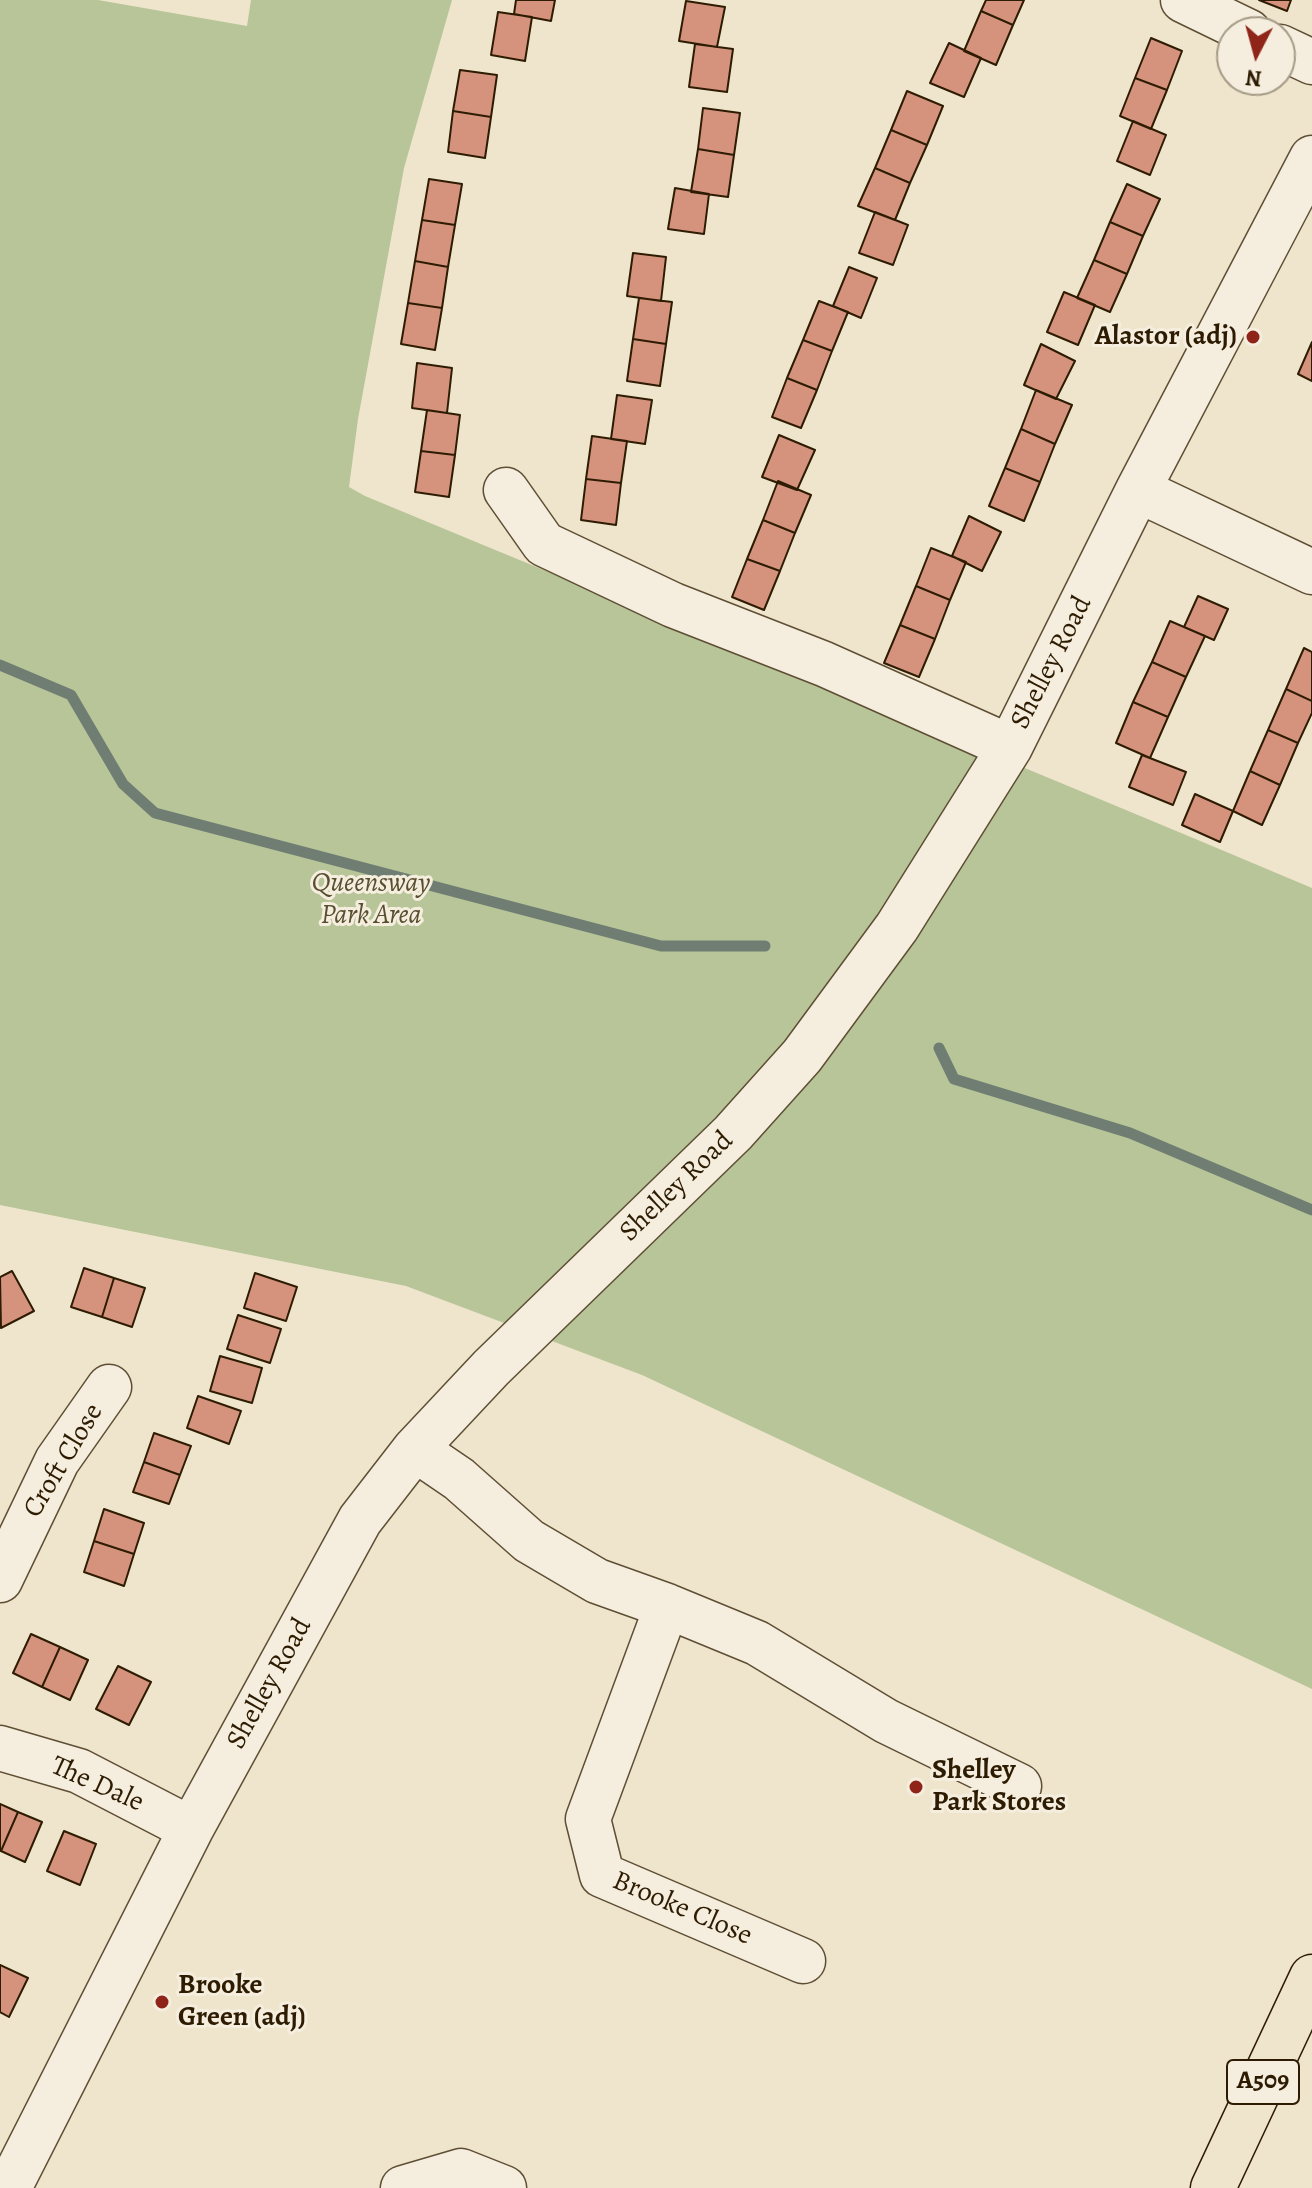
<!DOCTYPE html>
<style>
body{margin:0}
#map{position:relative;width:1312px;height:2188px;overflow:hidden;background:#efe5cc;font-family:Alegreya,serif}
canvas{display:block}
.north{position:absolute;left:1216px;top:16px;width:80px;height:80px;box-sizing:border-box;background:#f5eede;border:2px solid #a59a86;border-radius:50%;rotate:186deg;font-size:22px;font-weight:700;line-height:32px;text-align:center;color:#2e1c02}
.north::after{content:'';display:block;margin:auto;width:28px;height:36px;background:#8f2418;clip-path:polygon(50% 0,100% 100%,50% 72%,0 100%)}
</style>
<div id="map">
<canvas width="1312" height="2188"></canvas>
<div class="north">N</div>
</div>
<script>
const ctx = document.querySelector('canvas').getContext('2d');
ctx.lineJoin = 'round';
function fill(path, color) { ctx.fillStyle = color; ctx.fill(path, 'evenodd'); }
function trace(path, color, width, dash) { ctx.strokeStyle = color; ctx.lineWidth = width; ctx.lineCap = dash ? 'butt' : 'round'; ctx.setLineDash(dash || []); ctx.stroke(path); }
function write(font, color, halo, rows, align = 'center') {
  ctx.font = font + ' Alegreya,serif'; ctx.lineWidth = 6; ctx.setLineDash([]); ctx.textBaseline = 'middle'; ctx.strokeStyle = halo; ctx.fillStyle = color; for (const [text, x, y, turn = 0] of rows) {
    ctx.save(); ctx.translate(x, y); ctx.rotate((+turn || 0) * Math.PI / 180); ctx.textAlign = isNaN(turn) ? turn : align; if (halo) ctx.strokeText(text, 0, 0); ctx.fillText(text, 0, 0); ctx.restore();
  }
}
fill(new Path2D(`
 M 0,0 L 98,0 L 247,26 L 251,0 L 452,0 L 404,168 L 358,419 L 349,487 L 365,496 C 680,627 997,755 1312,888 L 1312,1689 L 642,1375 L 406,1286 L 0,1205 Z`), '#b7c599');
trace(new Path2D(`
 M 0,665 L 71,695 L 123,784 L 155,813 L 661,946 L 765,946
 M 939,1048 L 954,1079 L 1130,1133 L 1312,1210`), '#6f7d72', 11);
const building = new Path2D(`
 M 516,0 L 555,0 L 551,21 L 514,14 Z
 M 986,0 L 1024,0 L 1013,25 L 981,11 Z
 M 1259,0 L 1291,0 L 1287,11 Z
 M 686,1 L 725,7 L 717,47 L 679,41 Z
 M 981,11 L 1013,25 L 996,65 L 964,51 Z
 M 498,12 L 532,17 L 525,61 L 491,55 Z
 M 1151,38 L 1182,51 L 1167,90 L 1135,78 Z
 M 949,43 L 981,58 L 964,97 L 930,83 Z
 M 695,44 L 733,49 L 727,92 L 689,87 Z
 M 460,70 L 497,75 L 491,117 L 453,111 Z
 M 1135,78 L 1167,90 L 1151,129 L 1120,116 Z
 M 907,91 L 943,106 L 927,145 L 891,130 Z
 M 703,108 L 740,113 L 734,155 L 698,149 Z
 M 453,111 L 491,117 L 485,158 L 448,152 Z
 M 1133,121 L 1166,135 L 1150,175 L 1117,161 Z
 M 891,130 L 927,145 L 910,183 L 875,168 Z
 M 698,149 L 734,155 L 728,197 L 691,192 Z
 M 875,168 L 910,183 L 895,220 L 858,206 Z
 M 429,179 L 462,184 L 455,225 L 422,220 Z
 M 1127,184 L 1160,199 L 1143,236 L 1110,222 Z
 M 675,188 L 709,194 L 704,234 L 668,229 Z
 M 875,212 L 908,225 L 893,265 L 859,253 Z
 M 422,220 L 455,225 L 448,267 L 415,261 Z
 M 1110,222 L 1143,236 L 1127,274 L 1094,260 Z
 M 633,253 L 666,257 L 661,301 L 627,296 Z
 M 1094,260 L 1127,274 L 1110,312 L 1077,298 Z
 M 415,261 L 448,267 L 442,308 L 408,303 Z
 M 849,267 L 877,278 L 861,318 L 833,306 Z
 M 1064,292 L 1095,305 L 1078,345 L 1047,332 Z
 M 639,298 L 672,302 L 666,344 L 633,339 Z
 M 819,301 L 848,312 L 832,351 L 803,340 Z
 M 408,303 L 442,308 L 435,350 L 401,344 Z
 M 633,339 L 666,344 L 660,386 L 627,381 Z
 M 803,340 L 832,351 L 817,390 L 787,378 Z
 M 1312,342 L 1312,381 L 1298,374 Z
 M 1041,344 L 1075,361 L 1056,399 L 1024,385 Z
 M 417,363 L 452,368 L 447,413 L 412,408 Z
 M 787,378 L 817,390 L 801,428 L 772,417 Z
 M 1036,390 L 1072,405 L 1055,444 L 1021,429 Z
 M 617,395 L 652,400 L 645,444 L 611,439 Z
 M 427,410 L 460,415 L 455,455 L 421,451 Z
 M 1021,429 L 1055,444 L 1040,482 L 1005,468 Z
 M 779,435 L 815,450 L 797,490 L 762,477 Z
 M 592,436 L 627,441 L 621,483 L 586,479 Z
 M 421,451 L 455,455 L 449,497 L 415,492 Z
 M 1005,468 L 1040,482 L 1024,521 L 989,506 Z
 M 586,479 L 621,483 L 616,525 L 581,520 Z
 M 778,481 L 811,495 L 795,533 L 763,520 Z
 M 969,516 L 1001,532 L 982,571 L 952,556 Z
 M 763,520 L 795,533 L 780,571 L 747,559 Z
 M 931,548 L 966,562 L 950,600 L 916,586 Z
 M 747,559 L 780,571 L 764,610 L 732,597 Z
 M 916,586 L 950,600 L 935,639 L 900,625 Z
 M 1198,596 L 1228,609 L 1214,640 L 1184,627 Z
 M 1170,621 L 1205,636 L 1186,677 L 1152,662 Z
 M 900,625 L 935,639 L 919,677 L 884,663 Z
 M 1304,648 L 1312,652 L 1312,701 L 1286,689 Z
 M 1152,662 L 1186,677 L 1168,717 L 1133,702 Z
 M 1286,689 L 1312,701 L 1312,713 L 1298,743 L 1268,730 Z
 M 1133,702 L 1168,717 L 1150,758 L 1116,743 Z
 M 1268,730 L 1298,743 L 1280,785 L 1250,771 Z
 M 1142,755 L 1186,772 L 1173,805 L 1129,787 Z
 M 1250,771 L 1280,785 L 1262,825 L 1233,811 Z
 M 1195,794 L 1233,811 L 1220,842 L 1182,825 Z
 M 84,1268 L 114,1278 L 102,1317 L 71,1307 Z
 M 12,1271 L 34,1311 L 1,1328 L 0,1277 Z
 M 255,1273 L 297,1287 L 286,1321 L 244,1308 Z
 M 114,1278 L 145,1288 L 132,1327 L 102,1317 Z
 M 238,1315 L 281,1329 L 270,1363 L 227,1349 Z
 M 220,1356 L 262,1368 L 252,1403 L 210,1391 Z
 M 198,1396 L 241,1411 L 229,1444 L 187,1428 Z
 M 154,1433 L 191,1446 L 180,1475 L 144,1462 Z
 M 144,1462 L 180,1475 L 169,1504 L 133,1492 Z
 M 104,1509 L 144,1523 L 134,1554 L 94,1541 Z
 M 94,1541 L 134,1554 L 124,1586 L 84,1572 Z
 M 31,1634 L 60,1647 L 42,1687 L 13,1673 Z
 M 60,1647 L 88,1660 L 70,1700 L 42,1687 Z
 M 118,1666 L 151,1682 L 129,1725 L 96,1709 Z
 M 0,1804 L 18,1812 L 1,1851 L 0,1851 Z
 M 18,1812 L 42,1822 L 25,1862 L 1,1851 Z
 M 64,1831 L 96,1844 L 80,1885 L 47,1871 Z
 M 0,1965 L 28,1978 L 9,2017 L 0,2012 Z`);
fill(building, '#d5937e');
trace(building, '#2e1c02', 2);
const minor = new Path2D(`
 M 1183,0 L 1249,32
 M 1280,47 L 1312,62
 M 506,490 L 544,544 L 673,605 L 824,664 L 1010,747
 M 1138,490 L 1312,572
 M 415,1449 L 459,1479 L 529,1541 L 597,1581 L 667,1606 L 757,1643 L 886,1721 L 1019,1786
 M 0,1580 L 57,1461 L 109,1387
 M 667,1606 L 588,1819 L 602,1875 L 803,1961
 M 0,1748 L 79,1771 L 191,1829
 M 9,2188 L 191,1829 L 360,1520 L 415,1449 L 491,1368 L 733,1133 L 802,1056 L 897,927 L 1010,747 L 1138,490 L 1312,158
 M 403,2188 L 461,2171 L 504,2188`);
const highway = new Path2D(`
 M 1213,2188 L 1312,1977`);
trace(minor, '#5e4e34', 47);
trace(highway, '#2e1c02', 47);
trace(minor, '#f5eede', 44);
trace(highway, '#efe5cc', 44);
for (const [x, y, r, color] of [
 [1253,337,8,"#8f2418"],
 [916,1787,8,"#8f2418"],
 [162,2002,8,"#8f2418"]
]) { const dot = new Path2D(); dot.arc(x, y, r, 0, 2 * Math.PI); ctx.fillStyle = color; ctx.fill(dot); trace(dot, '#f5eede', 3); }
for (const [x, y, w] of [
 [1263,2082,72]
]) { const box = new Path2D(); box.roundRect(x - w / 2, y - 22, w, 44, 6); ctx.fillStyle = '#f5eede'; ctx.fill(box); trace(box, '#2e1c02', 2); }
write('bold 26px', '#2e1c02', null, [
 ["A509",1263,2082]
]);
write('bold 28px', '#2e1c02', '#f5eede', [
 ["Alastor (adj)",1237,337,"right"],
 ["Shelley",932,1771],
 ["Park Stores",932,1803],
 ["Brooke",178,1986],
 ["Green (adj)",178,2018]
], 'left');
write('28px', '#2e1c02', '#f5eede', [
 ["Shelley Road",1052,663,-63],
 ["Shelley Road",677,1187,-44],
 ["Croft Close",64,1461,-59],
 ["Shelley Road",270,1684,-61],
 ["The Dale",97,1785,24],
 ["Brooke Close",682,1909,23]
]);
write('italic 28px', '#574f2f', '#f5eede', [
 ["Queensway",371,884],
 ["Park Area",371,916]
]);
</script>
